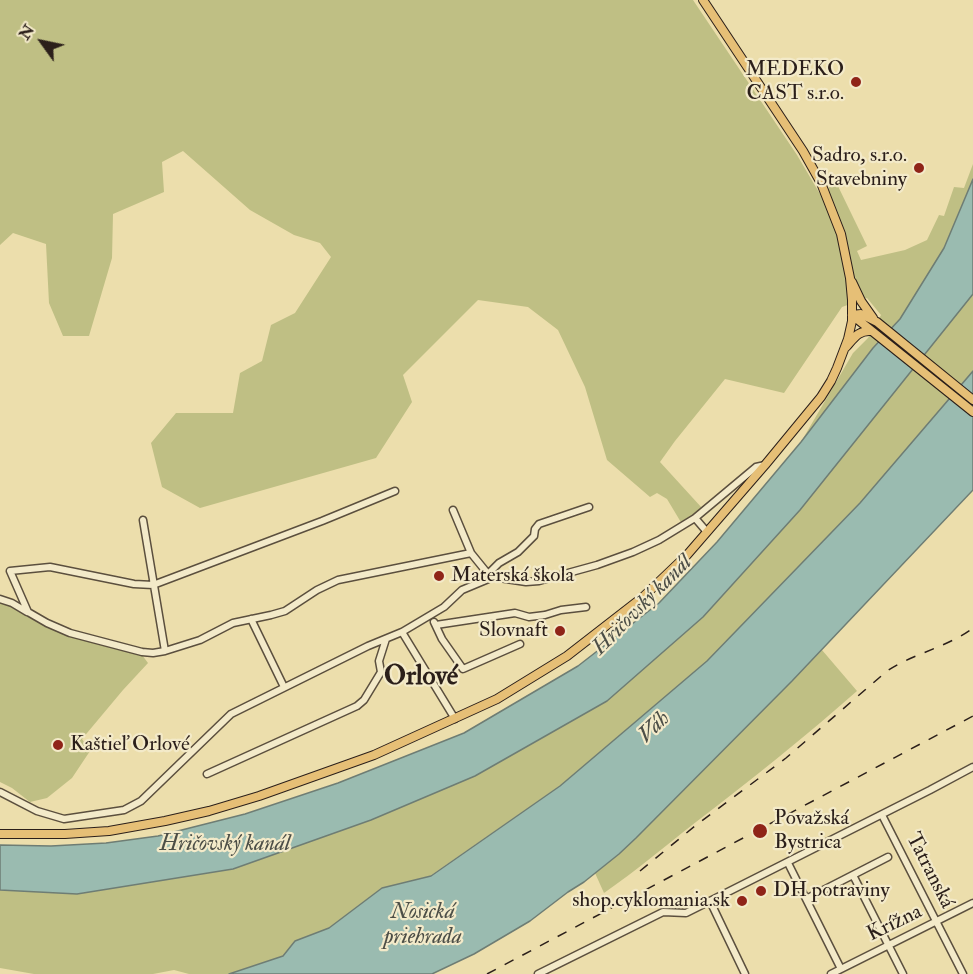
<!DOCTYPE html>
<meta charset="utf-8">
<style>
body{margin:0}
#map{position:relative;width:973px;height:974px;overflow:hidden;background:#ecdeac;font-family:"IM FELL Double Pica",serif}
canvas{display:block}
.north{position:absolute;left:12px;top:12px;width:60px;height:60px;-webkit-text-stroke:4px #f3eac9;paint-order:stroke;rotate:303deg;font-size:16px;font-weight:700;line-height:24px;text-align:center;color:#2b1f1a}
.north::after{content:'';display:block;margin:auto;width:21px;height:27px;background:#2b1f1a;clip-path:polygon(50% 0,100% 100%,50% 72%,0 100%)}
</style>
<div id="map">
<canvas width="973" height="974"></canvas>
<div class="north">N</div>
</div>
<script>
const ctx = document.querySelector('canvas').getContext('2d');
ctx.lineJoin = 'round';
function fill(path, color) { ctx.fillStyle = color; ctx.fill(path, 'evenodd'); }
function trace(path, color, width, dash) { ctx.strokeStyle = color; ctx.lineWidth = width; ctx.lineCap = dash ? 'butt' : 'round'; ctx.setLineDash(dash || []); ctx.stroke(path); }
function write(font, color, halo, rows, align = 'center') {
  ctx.font = font + ' "IM FELL Double Pica",serif'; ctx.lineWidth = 4.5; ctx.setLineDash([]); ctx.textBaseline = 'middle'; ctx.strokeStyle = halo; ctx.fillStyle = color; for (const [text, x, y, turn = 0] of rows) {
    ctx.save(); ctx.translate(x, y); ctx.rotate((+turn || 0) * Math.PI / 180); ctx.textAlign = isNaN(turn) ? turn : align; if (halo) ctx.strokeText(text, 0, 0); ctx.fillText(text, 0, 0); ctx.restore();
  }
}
fill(new Path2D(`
 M 0,0 L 693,0 L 797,155 L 820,194 L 836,182 L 867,246 L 857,251 L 861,260 L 905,250 L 927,240 L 939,215 L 944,216 L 954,187 L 964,188 L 973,164 L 973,179 L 944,248 L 900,319 L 873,348 L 801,442 L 853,353 L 868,338 L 881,315 L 867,298 L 842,307 L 784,393 L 725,379 L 675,441 L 660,462 L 702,508 L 682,524 L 667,499 L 657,493 L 650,497 L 607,460 L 585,387 L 558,330 L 528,307 L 478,300 L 403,375 L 412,402 L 376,458 L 200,508 L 162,487 L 151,443 L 176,413 L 233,413 L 240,373 L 262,361 L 271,325 L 295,313 L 331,257 L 320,243 L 294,235 L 250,210 L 183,151 L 162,162 L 164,192 L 113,214 L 112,258 L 89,336 L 63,336 L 49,303 L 46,244 L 13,233 L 0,245 Z
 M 973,294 L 973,371 L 860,503 L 707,661 L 560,786 L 430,876 L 382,888 L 329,928 L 295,941 L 283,956 L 229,974 L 189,974 L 174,970 L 153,974 L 34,974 L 0,968 L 0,890 L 77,894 L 233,869 L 371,820 L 703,617 L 800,510 Z
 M 0,602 L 12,606 L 36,621 L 69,636 L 142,655 L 148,663 L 123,690 L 82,739 L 90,751 L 72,778 L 47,798 L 30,802 L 12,788 L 0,782 Z
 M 822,650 L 857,691 C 805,737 751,780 696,822 C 665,846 636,871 604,893 L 595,873 L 619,854 L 792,681 Z`), '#bfbf84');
const water = new Path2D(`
 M 973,179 L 973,294 L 800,510 L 703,617 L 607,701 L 475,776 L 371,820 L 233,869 L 77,894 L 0,890 L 0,845 L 51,846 L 106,843 L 158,836 L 245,814 L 338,783 L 464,733 L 578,666 L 659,603 L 717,542 L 801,442 L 873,348 L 900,319 L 944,248 Z
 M 973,371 L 973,490 L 792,681 L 636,838 L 619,854 L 584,882 L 568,892 L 530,921 L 474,954 L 432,974 L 229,974 L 283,956 L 295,941 L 329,928 L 382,888 L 431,876 L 560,786 L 707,661 L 860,503 Z`);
fill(water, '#9abbb0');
trace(water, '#6e7d74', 1.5);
const minor = new Path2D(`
 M 395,491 L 322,521 L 153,585 L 134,584 L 50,567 L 10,571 L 28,612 L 47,623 L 70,633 L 142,652 L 153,653 L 165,651 L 200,640 L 233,623 L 271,615 L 285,611 L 317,590 L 338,580 L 471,553 L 488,574 L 493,577 L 526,582 L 539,581 L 597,565 L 633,552 L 659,540 L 695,518 L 756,467 L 765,465
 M 453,510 L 471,553
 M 695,518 L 707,532
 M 143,520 L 165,651
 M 488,574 L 499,563 L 518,552 L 534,536 L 535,529 L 539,524 L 589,507
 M 0,599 L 12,603 L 27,612
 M 251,619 L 284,687
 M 434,622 L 442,639 L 463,669 L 520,644
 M 436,625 L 515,613 L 529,617 L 545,615 L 561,610 L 586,607
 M 402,632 L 455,719
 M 207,774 L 357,706 L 364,700 L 381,672 L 379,661 L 386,639
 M 0,792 L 37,811 L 64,819 L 124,810 L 141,801 L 231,714 L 368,646 L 402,632 L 444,607 L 462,590 L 493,577
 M 882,815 L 963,974
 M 788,863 L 841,969
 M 853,875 L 903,974
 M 806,899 L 888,857
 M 710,901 L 745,974
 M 538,974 L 663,912 L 686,913 L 710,901 L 930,790 L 973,767
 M 831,974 L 973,903`);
const major = new Path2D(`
 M 852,282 L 861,301 L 873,318
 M 852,315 L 973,412
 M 852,315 L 861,314 L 877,322 L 973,400
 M 846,347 C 854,338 859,330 871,331
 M 0,834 L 65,834 L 109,831 L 165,821 L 209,811 L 259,796 L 374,755 L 497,699 L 567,656 L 643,597 L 687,555 L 765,465 L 821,397 L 831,381 L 837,368 L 848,339 L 852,321 L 852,300 L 850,278 L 841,234 L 821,183 L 803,151 L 703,0`);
trace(minor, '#5b4f3e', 9);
trace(major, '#2b1f1a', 10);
trace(minor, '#f3eac9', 6);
trace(major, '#e6bf76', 8);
trace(new Path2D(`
 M 640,871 L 695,826 L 786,758 L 887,671 C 914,653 946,648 973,628
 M 487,974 L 973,716`), '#2b1f1a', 1.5, [10, 10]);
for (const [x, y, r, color] of [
 [856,82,6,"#8f2418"],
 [919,168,6,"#8f2418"],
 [439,576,6,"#8f2418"],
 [560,631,6,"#8f2418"],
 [58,745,6,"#8f2418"],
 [760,831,8,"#8f2418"],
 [761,891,6,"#8f2418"],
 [742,901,6,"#8f2418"]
]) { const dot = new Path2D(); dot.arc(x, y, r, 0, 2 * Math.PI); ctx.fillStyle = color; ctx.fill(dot); trace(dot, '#f3eac9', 2); }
write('21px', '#2b1f1a', '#f3eac9', [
 ["MEDEKO",844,70],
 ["CAST s.r.o.",844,94],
 ["Sadro, s.r.o.",907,156],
 ["Stavebniny",907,180],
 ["Materská škola",451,576,"left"],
 ["Slovnaft",548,631],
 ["Kaštieľ Orlové",70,745,"left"],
 ["Považská",774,819,"left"],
 ["Bystrica",774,843,"left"],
 ["DH potraviny",773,891,"left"],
 ["shop.cyklomania.sk",730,901]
], 'right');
write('21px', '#2b1f1a', '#f3eac9', [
 ["Tatranská",929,871,63],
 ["Krížna",895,924,-26]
]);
write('italic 22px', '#4c4e47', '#f3eac9', [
 ["Hričovský kanál",643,606,-45],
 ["Váh",655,728,-45],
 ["Hričovský kanál",225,845],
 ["Nosická",423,913],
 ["priehrada",423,938]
]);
write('bold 27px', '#2b1f1a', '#f3eac9', [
 ["Orlové",421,678]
]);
</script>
